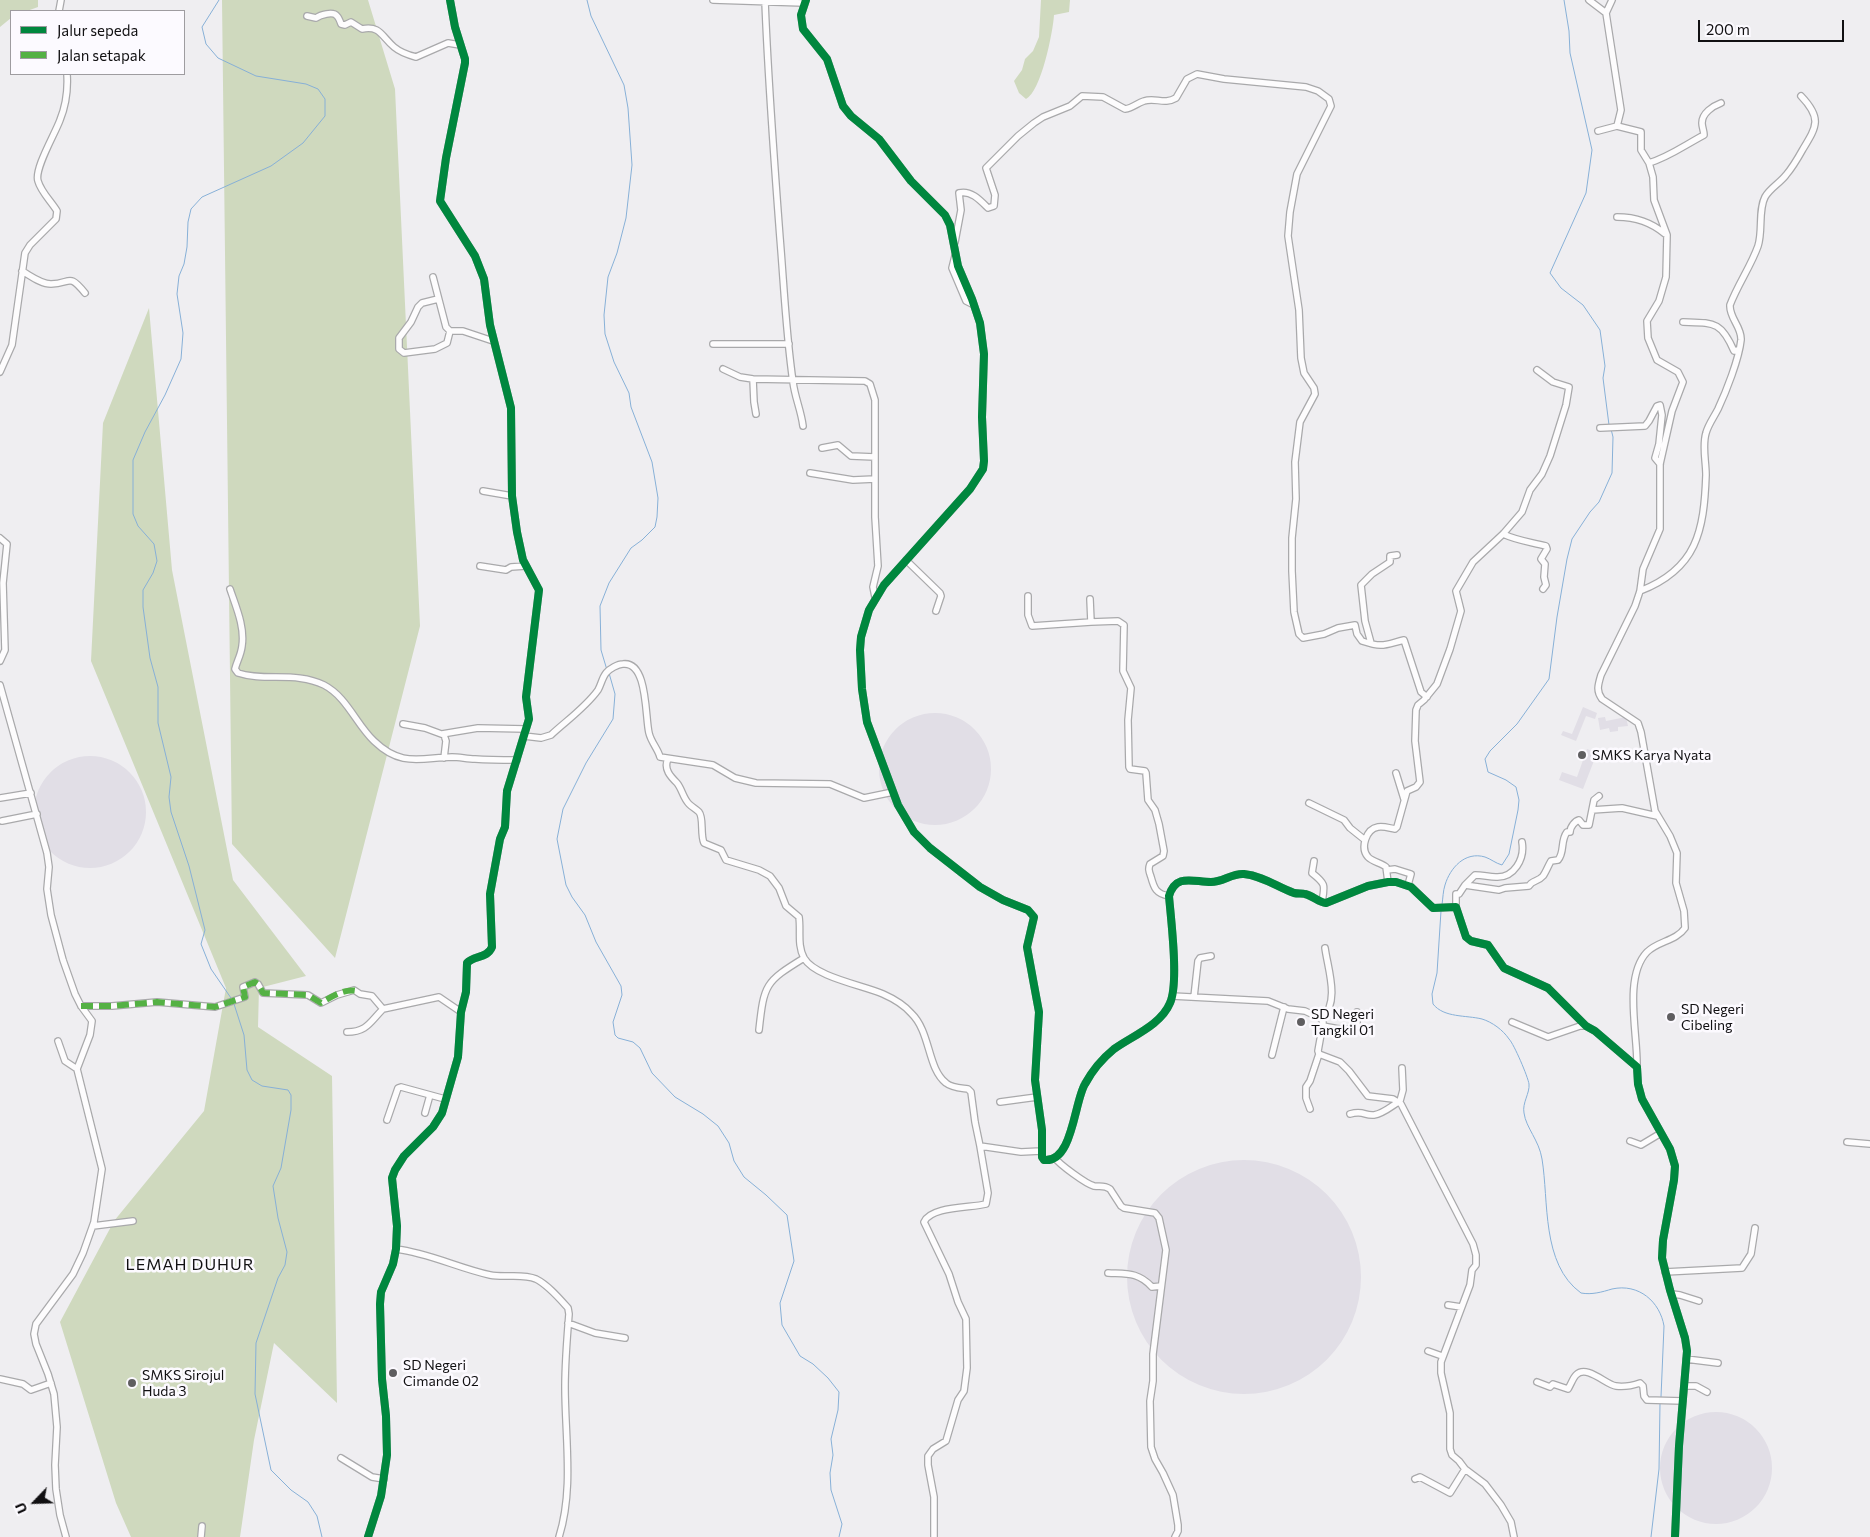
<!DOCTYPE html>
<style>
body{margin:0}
#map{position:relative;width:1870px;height:1537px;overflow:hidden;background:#efeef1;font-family:Commissioner,sans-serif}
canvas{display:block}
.legend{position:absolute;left:10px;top:10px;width:175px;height:65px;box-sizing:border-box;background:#fcfaff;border:1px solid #9e9ca0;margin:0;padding:6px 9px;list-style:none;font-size:15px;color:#111012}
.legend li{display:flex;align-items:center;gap:10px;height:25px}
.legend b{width:25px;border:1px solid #9e9ca0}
.north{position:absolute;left:10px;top:1477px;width:50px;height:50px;-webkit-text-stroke:4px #fcfaff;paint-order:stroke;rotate:246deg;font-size:14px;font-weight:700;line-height:20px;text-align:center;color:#111012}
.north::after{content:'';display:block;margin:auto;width:18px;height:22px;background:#111012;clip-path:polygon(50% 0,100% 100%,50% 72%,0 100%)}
.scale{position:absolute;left:1698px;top:20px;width:146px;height:22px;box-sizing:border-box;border:2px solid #111012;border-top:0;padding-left:6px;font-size:15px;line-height:18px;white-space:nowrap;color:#111012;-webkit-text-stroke:4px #fcfaff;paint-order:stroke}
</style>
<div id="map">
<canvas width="1870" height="1537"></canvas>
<ul class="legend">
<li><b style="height:6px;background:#00873e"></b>Jalur sepeda</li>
<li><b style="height:6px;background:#54b144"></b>Jalan setapak</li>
</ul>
<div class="north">U</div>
<div class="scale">200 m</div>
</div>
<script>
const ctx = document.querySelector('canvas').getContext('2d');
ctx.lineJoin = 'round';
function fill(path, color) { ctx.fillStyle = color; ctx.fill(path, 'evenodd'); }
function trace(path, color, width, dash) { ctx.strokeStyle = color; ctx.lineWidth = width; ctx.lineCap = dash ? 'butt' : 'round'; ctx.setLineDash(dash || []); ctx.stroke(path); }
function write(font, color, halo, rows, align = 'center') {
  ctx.font = font + ' Commissioner,sans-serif'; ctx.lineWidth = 5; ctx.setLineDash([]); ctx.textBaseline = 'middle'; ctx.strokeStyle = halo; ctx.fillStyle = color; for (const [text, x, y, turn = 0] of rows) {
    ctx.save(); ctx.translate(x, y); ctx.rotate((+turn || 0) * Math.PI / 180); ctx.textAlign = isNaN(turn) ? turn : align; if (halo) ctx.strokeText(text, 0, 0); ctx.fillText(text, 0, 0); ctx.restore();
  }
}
fill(new Path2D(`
 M 1583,707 L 1597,713 L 1595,719 L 1586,716 L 1576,741 L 1561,735 L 1563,731 L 1572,734 Z
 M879 769a56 56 0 1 1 112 0a56 56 0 1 1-112 0Z
 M 1605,717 L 1606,721 L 1626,717 L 1628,726 L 1618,727 L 1618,731 L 1610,732 L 1609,728 L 1600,730 L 1598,718 Z
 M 1587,749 L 1597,753 L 1583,789 L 1559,780 L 1562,772 L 1577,777 Z
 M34 812a56 56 0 1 1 112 0a56 56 0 1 1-112 0Z
 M1127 1277a117 117 0 1 1 234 0a117 117 0 1 1-234 0Z
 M1660 1468a56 56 0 1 1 112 0a56 56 0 1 1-112 0Z`), '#e1dee6');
fill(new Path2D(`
 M 0,0 L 38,0 L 38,7 L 27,11 L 11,11 L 11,18 L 0,27 Z
 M 222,0 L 368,0 L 395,89 L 420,626 L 335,958 L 232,844 Z
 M 1041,0 L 1070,0 L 1069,12 L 1054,15 C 1053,32 1041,92 1026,99 L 1019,93 L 1014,81 L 1022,70 L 1025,59 L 1033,51 L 1039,37 Z
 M 149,308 L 172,570 L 233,880 L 306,976 L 259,988 L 258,1027 L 332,1076 L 337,1403 L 274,1343 L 254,1440 L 240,1537 L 131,1537 L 116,1503 L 60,1322 L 114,1221 L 204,1111 L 226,988 L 91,661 L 103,423 Z`), '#cfd9be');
trace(new Path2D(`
 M 219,0 L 202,27 L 206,44 L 218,58 L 256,76 L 306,84 L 318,89 L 325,99 L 325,116 L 303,143 L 271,166 L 202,197 L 191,209 L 188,222 L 187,247 L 184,264 L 179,276 L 177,294 L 183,333 L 181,359 L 165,395 L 145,432 L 133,460 L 133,514 L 138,526 L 154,544 L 157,561 L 153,573 L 143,590 L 143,607 L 150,658 L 158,687 L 158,723 L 171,777 L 169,797 L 171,812 L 189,866 L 205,930 L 201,944 L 211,969 L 231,998
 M 587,0 L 591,16 L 624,85 L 628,108 L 632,165 L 626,218 L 617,253 L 608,277 L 604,315 L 605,334 L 614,362 L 629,393 L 631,407 L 652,462 L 658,498 L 657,517 L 655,527 L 642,540 L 631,548 L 609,583 L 600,606 L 601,650 L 607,670
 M 1564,0 L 1569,31 L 1570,53 L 1592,150 L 1586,193 L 1550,273 L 1561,288 L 1583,305 L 1600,330 L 1605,366 L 1603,378 L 1609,425
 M 609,673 L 615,694 L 613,719 L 586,763 L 563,809 L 557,839 L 566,885 L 572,897 L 585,915 L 596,942 L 621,986 L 622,995 L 613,1022 L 615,1035 L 618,1038 L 633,1042 L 640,1048 L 652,1073 L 675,1097 L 703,1114 L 718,1126 L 729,1143 L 734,1161 L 744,1177 L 766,1195 L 787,1215 L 794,1261 L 780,1303 L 782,1325 L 800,1356 L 813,1364 L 828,1378 L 839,1392 L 838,1410 L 831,1439 L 833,1455 L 830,1473 L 831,1490 L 842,1524 L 839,1537
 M 1442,905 C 1443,898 1443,891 1445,885 C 1450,868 1465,851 1485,857 C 1491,859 1495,863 1502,865 L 1509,854 L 1518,810 L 1519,800 L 1516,787 L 1506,780 L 1488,772 L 1485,759 L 1490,751 L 1517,724 L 1549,679 L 1557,617 L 1567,559 L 1572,539 L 1590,512 L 1599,502 L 1612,473 L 1613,437 L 1611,429
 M 1441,911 L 1437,973 L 1432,994 L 1433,1004 C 1444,1018 1466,1015 1482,1019 C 1492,1022 1503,1030 1509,1039 C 1514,1044 1528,1077 1529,1084 C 1530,1093 1522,1103 1524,1113 C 1526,1128 1539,1140 1542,1159 C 1549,1201 1541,1264 1581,1293 C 1592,1295 1602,1292 1612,1289 C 1639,1283 1660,1302 1664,1326 L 1661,1397
 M 234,1004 L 244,1035 L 247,1070 L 252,1080 L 262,1086 L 288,1090 L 291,1095 L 291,1110 L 281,1168 L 273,1186 L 278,1218 L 287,1252 L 285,1265 L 278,1278 L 256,1343 L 255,1394 L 271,1470 L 291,1490 L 308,1502 L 317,1516 L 322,1537
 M 1651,1537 L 1659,1469 L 1660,1404`), '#87b0d7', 1);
const street = new Path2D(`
 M 713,0 L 804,3
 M 806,0 L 801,15 L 803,29 L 827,59 L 843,106 L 851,116 L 879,139 L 911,181 L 945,215 L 950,225 L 958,266 L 972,299 L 980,323 L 984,354 L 982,417 L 984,461 L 983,469 L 970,489 L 884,585 L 869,610 L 861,637 L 860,650 L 862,689 L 867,722 L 898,805 L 914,832 L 930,848 L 980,887 L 1003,900 L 1028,910 L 1034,917 L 1027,947 L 1039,1012 L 1035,1080 L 1042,1130 L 1042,1157 L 1044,1160 C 1073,1163 1074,1102 1085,1084 C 1092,1071 1103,1058 1114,1049 C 1132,1036 1161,1025 1170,1003 C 1179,983 1171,920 1169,896 C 1176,873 1193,882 1211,882 C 1223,882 1232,873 1244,874 C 1263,876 1277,887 1294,893 C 1298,894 1302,893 1305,894 C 1313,896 1319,902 1326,903 L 1368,886 L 1388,882 L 1396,882 L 1411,887 L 1433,908 L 1456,907 L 1466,937 L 1471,941 L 1488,945 L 1504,968 L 1548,988 L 1586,1026 L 1595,1031 L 1637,1067 L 1638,1084 L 1642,1099 L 1670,1149 L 1675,1166 L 1674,1180 L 1663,1240 L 1662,1258 L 1670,1290 L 1685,1338 L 1687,1351 L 1679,1446 L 1675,1537
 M 1589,0 L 1606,13
 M 1612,0 L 1606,13 L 1621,110 L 1617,126 L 1641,132 L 1641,150 L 1649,163 L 1653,177 L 1654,200 L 1667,235 L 1666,277 L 1659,301 L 1647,321 L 1648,338 L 1657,360 L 1678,372 L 1683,382 L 1672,411 L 1660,464 L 1660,529 L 1643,569 L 1640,591 L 1635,606 L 1601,675 C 1598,685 1596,691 1602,699 L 1638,723 L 1641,732 L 1655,811 L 1670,836 L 1677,853 L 1676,883 L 1684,911 L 1685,928 C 1676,941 1658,941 1647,952 C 1623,977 1638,1035 1637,1067
 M 765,1 C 768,80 774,159 780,238 C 784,286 786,334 793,382 C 795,398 801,410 803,426
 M 59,11 L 61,0
 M 307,16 L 316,18 C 320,15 333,11 337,16 C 339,18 340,21 341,24 L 345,25 L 351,22 L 362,29 C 380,25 382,37 394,47 C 400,52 408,55 416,57 L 448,43 L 460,45
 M 1598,131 L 1617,126
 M 1649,163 C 1669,157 1685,145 1704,135 C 1704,131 1702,127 1702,123 C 1702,113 1713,106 1721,103
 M 1617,217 C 1635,217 1651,222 1665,234
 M 955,242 L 961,210 L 959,193 C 971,190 980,200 988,208 L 994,206 L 995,195 L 986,168 L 1018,136 L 1034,123 L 1043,117 L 1070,106 L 1082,96 L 1103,97 L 1125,109 C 1133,108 1137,103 1144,101 C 1155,97 1164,105 1176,98 L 1187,79 L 1197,74 L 1224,79 L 1306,87 L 1318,91 L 1329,99 L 1331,106 L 1297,174 L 1290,212 L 1288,236 L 1299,310 L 1301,358 L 1304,373 L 1314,388 L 1315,394 L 1300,422 L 1295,462 L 1296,499 L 1292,538 L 1292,571 L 1294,612 L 1299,634 L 1303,638 L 1324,634 L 1338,628 L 1355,625 L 1357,634 L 1362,641 C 1383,648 1384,645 1404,640 L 1421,692 L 1427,697
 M 955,256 L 952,268 L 966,301 L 974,305
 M 22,271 C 31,276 41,284 51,284 C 71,284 68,272 85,293
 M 433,277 L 446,327 L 450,331 L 463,331 L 493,341
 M 438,299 L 422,303 L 418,307 L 411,322 L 399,338 L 399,349 L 404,353 L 435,349 L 447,343 L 450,331
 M 1683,322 C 1714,323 1721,321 1734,351 L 1738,350
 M 713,344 L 789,344
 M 723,369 L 740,377 L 753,379 L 865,381 L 870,384 L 875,400 L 875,517 L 878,566 L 873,587 L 875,597
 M 0,372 L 12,345 L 25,253 L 30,245 L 56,219 L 57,211 C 51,201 41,192 38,181 C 34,169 55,134 60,120 C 66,105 68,89 67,74
 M 753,379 L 754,402 L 756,414
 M 1600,428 L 1645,426 L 1649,421 L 1657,406 L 1660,405 L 1662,415 L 1659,444 L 1655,458 L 1660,464
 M 822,448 L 838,445 L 851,456 L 875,457
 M 810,473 L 853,480 L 875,479
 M 483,491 L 512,496
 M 1503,534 C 1518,541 1531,542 1546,546 L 1547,549 L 1541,559 L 1545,564 L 1544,577 L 1546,585 L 1543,589
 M 0,538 L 7,544 L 3,583 L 5,650 L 0,661
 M 906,560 L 940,593 L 941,596 L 936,611
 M 480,566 L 506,570 L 511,567 L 526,566
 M 230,589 C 236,607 245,627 242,646 C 241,655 237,661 235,669 L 238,673 C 265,682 296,671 324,685 C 347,697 356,724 374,741 C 401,767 419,758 452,757 C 460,757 467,759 475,759 C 489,760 503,760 517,760
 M 1640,591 C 1697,569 1704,531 1706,475 C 1706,461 1702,446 1706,433 C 1708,425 1714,417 1718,409 C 1726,392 1739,359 1741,340 C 1742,327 1729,318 1730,305 C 1738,284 1751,266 1758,246 C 1763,231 1758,210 1765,197 C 1770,188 1780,183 1786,175 C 1792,168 1798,158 1803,149 C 1817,126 1822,118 1801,96
 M 1028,596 L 1028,615 L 1032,626 L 1091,622
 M 1090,599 L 1091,622 L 1118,621 L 1124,625 L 1123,671 L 1131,688 L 1128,720 L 1129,767 L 1130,769 L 1145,771 L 1146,773 L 1148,800 L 1155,810 L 1159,824 L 1164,851 L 1163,856 L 1150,864 C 1148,869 1149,871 1151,877 C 1154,888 1156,894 1169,896
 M 1371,643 L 1365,621 L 1361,585 L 1372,574 L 1390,562 L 1390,556 L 1397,555
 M 0,685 L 47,853 L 49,867 L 47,889 L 51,915 L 63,960 L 75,994 L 81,1006 L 92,1021 L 90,1035 L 77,1069 L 102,1169 L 94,1222 L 83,1253 L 73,1274 L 36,1324 L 34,1334 L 36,1344 L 48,1374 L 54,1394 L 57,1427 L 55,1465 L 56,1489 L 60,1515 L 66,1537
 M 403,724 L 425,728 L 444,735 L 446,741 L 444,758
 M 442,734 L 478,728 L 526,729
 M 524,736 L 541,738 L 551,735 C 566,721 586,707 598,690 C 601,685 602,678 606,673 C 609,669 618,664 623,664 C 648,661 645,717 649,733 C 651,742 658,749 660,757 L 713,765 L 735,778 L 756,783 L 830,784 L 864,798 L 893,792
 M 668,759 C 663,769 671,777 677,783 C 682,789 683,798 689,804 C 692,807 696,809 699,812 C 704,818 700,834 704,843 L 721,850 L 726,860 L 759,870 L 770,876 L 779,888 L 786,906 L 799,917 C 801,931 797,945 804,958 C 815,977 862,985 883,994 C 892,998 904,1005 911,1013 C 931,1032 927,1068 946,1083 C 952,1088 961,1088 968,1089 L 971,1092 L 975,1122 L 980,1146 L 1021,1152 L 1041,1151
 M 1396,773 L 1404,799
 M 0,798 L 31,793
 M 1309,803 L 1344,820 L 1350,828 L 1365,840
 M 1592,810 L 1594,800 L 1599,796
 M 2,821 L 37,814
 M 1314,861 L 1312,873 C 1326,884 1325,885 1322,902
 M 1387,870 L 1395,869 L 1411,874 L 1408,885
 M 1388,882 L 1386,867 C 1381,863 1373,862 1368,857 C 1360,848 1366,829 1378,827 C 1384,826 1389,828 1395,829 L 1397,827 L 1407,791 L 1416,787 L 1420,782 L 1415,741 L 1416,710 L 1418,705 L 1424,700 L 1437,684 L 1450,649 L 1461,611 L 1456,591 L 1473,562 L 1503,534 L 1522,512 L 1530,490 L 1542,474 L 1550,456 L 1566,405 L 1569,387 L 1553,382 L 1537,370
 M 1465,885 L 1475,875 C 1483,875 1489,877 1496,877 C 1514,878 1525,859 1522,842
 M 1456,907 L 1456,894 L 1459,894 L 1465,885 L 1499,890 L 1505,888 L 1529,886 C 1532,880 1538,882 1543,876 C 1546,872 1548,866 1551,861 L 1558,860 C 1565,852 1560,841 1567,832 L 1570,832 C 1570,827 1575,821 1579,820 L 1583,825 L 1589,825 L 1592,810 L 1622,808 L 1657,816
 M 1172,996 L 1268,1001 L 1288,1009 L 1305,1011 L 1322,1019 L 1323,1023 L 1318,1051 L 1319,1054 L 1340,1062 L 1349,1071 L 1368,1096 L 1393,1099 L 1401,1104 L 1473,1244 L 1476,1255 L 1476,1265 L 1472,1270 L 1470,1285 L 1441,1362 L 1441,1373 L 1450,1413 L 1450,1449 L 1452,1455 L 1459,1461 L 1465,1469 L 1485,1484 L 1501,1505 L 1511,1522 L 1514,1537
 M 1194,997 L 1198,961 L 1200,958 L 1211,956
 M 81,1006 L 112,1006 L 157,1002 L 215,1007 L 245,997 L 243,987 L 255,982 L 258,984 L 263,993 L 308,995 L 321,1003 L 337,995 L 354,990 L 360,994 L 372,996 L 383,1009 L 439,997 L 461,1012
 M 1322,1019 C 1340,1001 1328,970 1325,948
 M 1512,1022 L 1548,1037 L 1580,1026 L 1586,1026
 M 1323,1026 C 1335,1028 1346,1032 1357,1026 L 1357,1012
 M 759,1030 C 764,984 765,982 804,958
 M 347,1032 C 367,1032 370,1022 383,1009
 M 58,1041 L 65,1061 L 77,1069
 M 1272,1055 L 1284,1007
 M 1000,1102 L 1037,1097
 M 1310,1109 L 1306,1098 L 1306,1087 L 1310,1081 L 1319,1054
 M 425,1113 L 430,1095
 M 1350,1114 C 1364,1110 1364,1116 1374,1115 C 1383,1114 1393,1105 1400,1101 L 1403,1090 L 1402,1068
 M 387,1120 L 398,1088 L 401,1087 L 445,1099
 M 1630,1141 L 1641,1145 L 1661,1133
 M 1847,1142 L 1870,1144
 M 1055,1158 C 1059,1164 1086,1184 1094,1186 C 1100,1187 1104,1185 1110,1189 L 1121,1206 L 1124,1208 L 1155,1213 L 1159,1218 L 1166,1250 L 1153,1354 L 1153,1381 L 1150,1401 L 1151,1447 L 1155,1459 L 1163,1473 L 1173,1495 L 1178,1525 L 1178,1531 L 1175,1537
 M 93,1226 L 133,1221
 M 396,1249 C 429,1253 458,1268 490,1275 C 505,1278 522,1273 536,1279 C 548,1285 559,1298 568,1308 L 569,1314 C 567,1338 565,1363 565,1387 C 565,1437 574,1489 559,1537
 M 1665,1272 L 1742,1268 L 1751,1254 L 1755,1228
 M 1108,1273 C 1127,1274 1138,1272 1152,1287 L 1161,1286
 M 1672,1294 L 1680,1295 L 1699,1301
 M 1448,1305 L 1461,1307
 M 568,1323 L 595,1333 L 625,1338
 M 1428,1351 L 1442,1356
 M 1686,1359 L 1718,1363
 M 0,1379 L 23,1384 L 31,1390 L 51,1383
 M 1537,1382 L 1550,1387 L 1553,1384 L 1568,1389 C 1571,1384 1573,1378 1576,1375 C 1587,1364 1606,1385 1616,1386 C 1623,1387 1634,1385 1640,1383 L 1643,1386 L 1644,1396 L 1647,1400 L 1683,1401
 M 1684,1386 L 1696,1386 L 1707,1392
 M 341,1458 L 372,1477 L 384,1479
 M 1415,1479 L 1420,1477 L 1450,1493 L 1465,1469
 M 201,1537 L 202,1526
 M 368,1537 L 381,1496 L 387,1455 L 386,1416 L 382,1379 L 380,1304 L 381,1292 L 393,1264 L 396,1249 L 397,1226 L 392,1178 L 395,1170 L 404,1156 L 433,1127 L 442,1113 L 458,1057 L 461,1012 L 466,992 L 467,963 C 474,955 487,959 492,947 L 490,894 L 500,839 L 505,827 L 507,791 L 529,719 L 526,697 L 539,590 L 523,560 L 517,532 L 512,496 L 511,408 L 490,325 L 484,279 L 475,256 L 440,201 L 446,158 L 465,63 L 465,59 L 455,27 L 450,0
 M 934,1537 L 934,1497 L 928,1465 L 928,1456 L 933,1449 L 946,1441 L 958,1400 L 964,1391 L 967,1368 L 966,1319 L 958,1302 L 949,1274 L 924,1222 C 931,1206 971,1208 986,1204 L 988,1193 L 980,1146`);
trace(street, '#a9a9ab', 8);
trace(street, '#fdfcfd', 5.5);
trace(new Path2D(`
 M 81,1006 L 112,1006 L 157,1002 L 215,1007 L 245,997 L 243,987 L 255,982 L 258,984 L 263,993 L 308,995 L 321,1003 C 331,997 345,988 357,991`), '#54b144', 6, [12, 6]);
trace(new Path2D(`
 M 806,0 L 801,15 L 803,29 L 827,59 L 843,106 L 851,116 L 879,139 L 911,181 L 945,215 L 950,225 L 958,266 L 972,299 L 980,323 L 984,354 L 982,417 L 984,461 L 983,469 L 970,489 L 884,585 L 869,610 L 861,637 L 860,650 L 862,689 L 867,722 L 898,805 L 914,832 L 930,848 L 980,887 L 1003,900 L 1028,910 L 1034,917 L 1027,947 L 1039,1012 L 1035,1080 L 1042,1130 L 1042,1157 L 1044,1160 C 1073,1163 1074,1102 1085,1084 C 1092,1071 1103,1058 1114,1049 C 1132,1036 1161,1025 1170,1003 C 1179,983 1171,920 1169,896 C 1176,873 1193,882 1211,882 C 1223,882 1232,873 1244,874 C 1263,876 1277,887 1294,893 C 1298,894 1302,893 1305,894 C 1313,896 1319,902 1326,903 L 1368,886 L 1388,882 L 1396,882 L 1411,887 L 1433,908 L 1456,907 L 1466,937 L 1471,941 L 1488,945 L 1504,968 L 1548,988 L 1586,1026 L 1595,1031 L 1637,1067 L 1638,1084 L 1642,1099 L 1670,1149 L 1675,1166 L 1674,1180 L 1663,1240 L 1662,1258 L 1670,1290 L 1685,1338 L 1687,1351 L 1679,1446 L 1675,1537
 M 368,1537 L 381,1496 L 387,1455 L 386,1416 L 382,1379 L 380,1304 L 381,1292 L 393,1264 L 396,1249 L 397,1226 L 392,1178 L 395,1170 L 404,1156 L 433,1127 L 442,1113 L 458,1057 L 461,1012 L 466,992 L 467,963 C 474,955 487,959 492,947 L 490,894 L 500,839 L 505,827 L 507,791 L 529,719 L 526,697 L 539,590 L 523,560 L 517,532 L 512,496 L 511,408 L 490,325 L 484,279 L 475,256 L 440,201 L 446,158 L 465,63 L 465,59 L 455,27 L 450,0`), '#00873e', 8);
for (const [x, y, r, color] of [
 [1582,755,5,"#5f5e60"],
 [1671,1017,5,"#5f5e60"],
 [1301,1022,5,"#5f5e60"],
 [393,1373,5,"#5f5e60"],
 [132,1383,5,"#5f5e60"]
]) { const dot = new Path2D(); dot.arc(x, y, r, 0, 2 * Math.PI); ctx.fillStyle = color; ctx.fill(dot); trace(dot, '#fcfaff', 2); }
write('14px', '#111012', '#fcfaff', [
 ["SMKS Karya Nyata",1592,755],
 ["SD Negeri",1681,1009],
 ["Cibeling",1681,1025],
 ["SD Negeri",1311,1014],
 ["Tangkil 01",1311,1030],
 ["SD Negeri",403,1365],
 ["Cimande 02",403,1381],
 ["SMKS Sirojul",142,1375],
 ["Huda 3",142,1391]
], 'left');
ctx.letterSpacing = '1px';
write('16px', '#111012', '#fcfaff', [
 ["LEMAH DUHUR",190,1265]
]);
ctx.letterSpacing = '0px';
</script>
